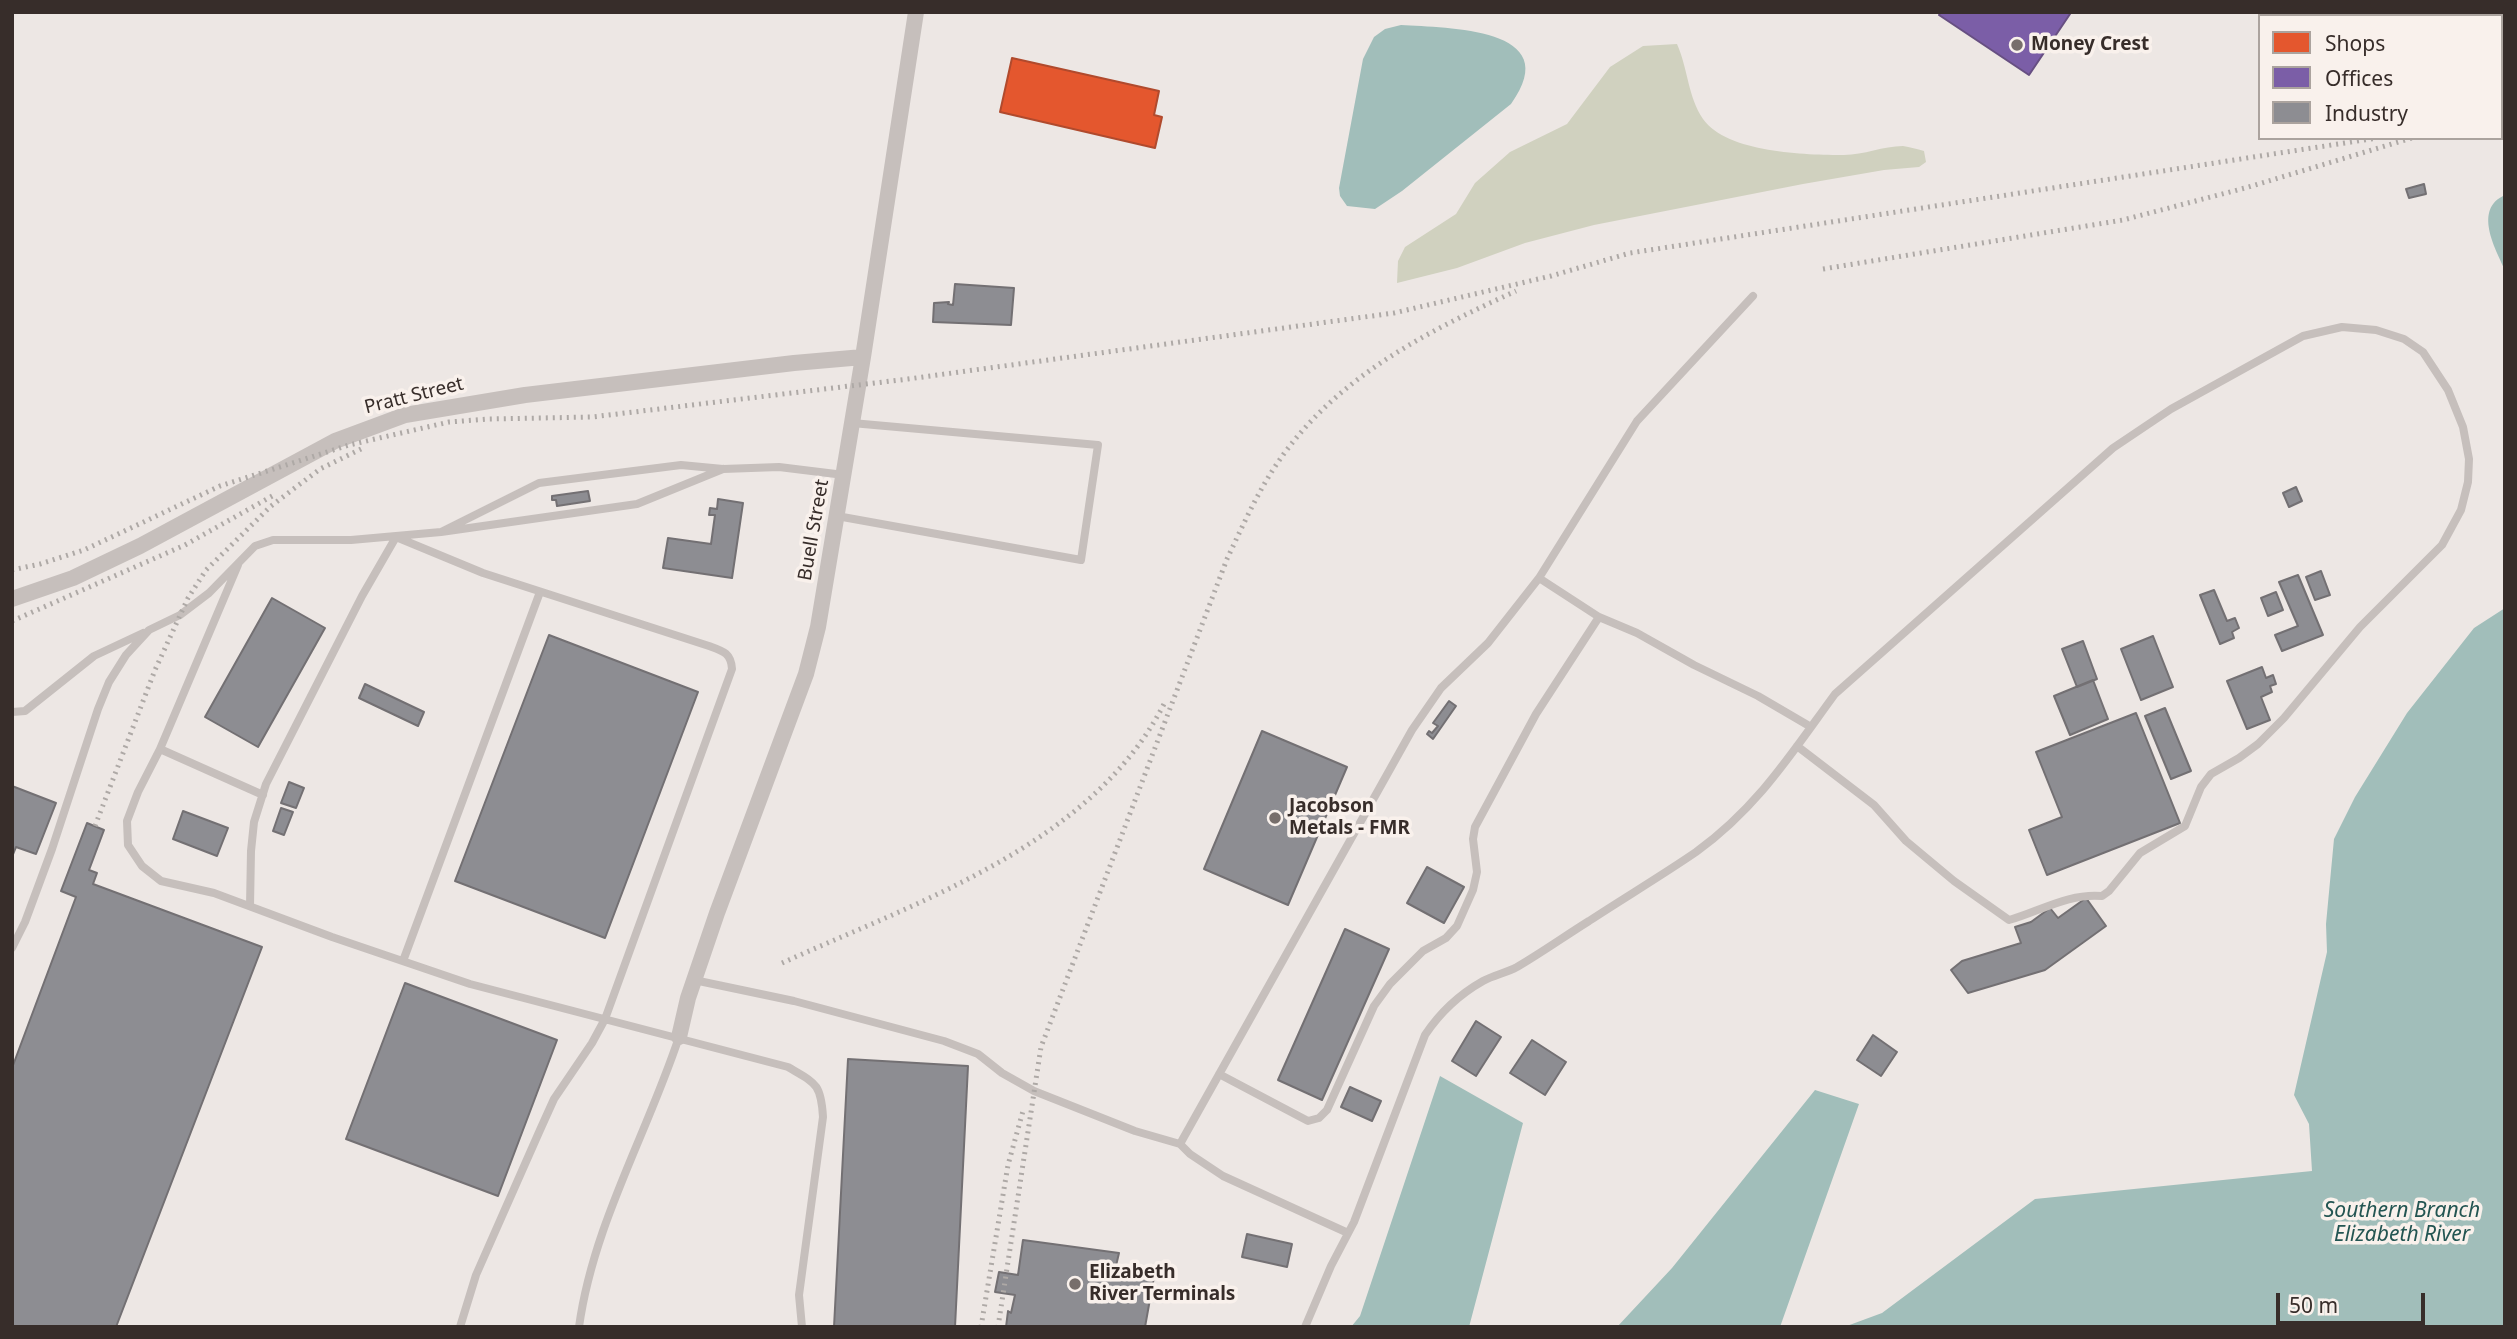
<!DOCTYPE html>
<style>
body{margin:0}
#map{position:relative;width:2517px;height:1339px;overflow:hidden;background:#ede7e4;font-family:"Noto Sans",sans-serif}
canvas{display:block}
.frame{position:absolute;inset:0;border:14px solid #372d2a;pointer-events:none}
.legend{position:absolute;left:2258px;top:14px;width:245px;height:126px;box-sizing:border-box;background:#f9f1ec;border:2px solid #aba39e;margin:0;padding:9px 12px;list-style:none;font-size:21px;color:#372d2a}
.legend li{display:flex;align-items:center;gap:14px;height:35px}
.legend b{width:35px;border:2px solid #aba39e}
.scale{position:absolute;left:2276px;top:1293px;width:149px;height:32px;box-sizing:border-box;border:4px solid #372d2a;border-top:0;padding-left:9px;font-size:21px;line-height:24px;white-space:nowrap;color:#372d2a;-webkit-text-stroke:5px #f9f1ec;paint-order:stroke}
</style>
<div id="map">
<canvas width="2517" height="1339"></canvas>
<div class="frame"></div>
<ul class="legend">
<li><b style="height:19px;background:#e4572e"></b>Shops</li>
<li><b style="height:19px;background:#7b5ea7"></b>Offices</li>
<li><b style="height:19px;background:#8d8d92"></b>Industry</li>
</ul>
<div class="scale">50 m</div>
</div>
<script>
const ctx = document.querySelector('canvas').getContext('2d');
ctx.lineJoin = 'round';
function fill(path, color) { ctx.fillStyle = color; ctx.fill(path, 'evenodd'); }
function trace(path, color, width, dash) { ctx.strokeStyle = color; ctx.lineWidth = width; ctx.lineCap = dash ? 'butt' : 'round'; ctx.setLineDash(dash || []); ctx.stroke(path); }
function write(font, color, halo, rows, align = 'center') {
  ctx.font = font + ' "Noto Sans",sans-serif'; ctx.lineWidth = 7; ctx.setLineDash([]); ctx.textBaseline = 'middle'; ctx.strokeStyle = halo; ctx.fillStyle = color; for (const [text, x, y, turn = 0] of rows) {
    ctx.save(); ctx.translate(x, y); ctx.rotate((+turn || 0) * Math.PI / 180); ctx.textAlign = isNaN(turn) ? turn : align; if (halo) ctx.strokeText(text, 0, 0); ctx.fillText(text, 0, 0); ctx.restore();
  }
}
fill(new Path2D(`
 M 1677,44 C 1688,69 1688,97 1703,119 C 1727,153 1806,155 1844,155 C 1864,155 1883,146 1903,146 C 1910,147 1917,149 1924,151 L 1926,162 L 1919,167 L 1884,170 L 1803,184 L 1594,225 L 1525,243 L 1457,268 L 1397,283 L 1398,261 L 1405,247 L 1456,214 L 1475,183 L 1510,152 L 1567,124 L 1610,67 L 1643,46 Z`), '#d0d1bf');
fill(new Path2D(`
 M 1401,25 C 1447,28 1567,27 1511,104 L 1402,191 L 1375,209 L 1347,206 L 1340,196 L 1339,188 L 1363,59 L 1374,37 L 1385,29 Z
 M 2505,195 L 2505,270 C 2495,248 2473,209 2505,195 Z
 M 2505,608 L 2505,1327 L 1844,1327 L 1882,1313 L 2035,1199 L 2312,1171 L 2309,1124 L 2294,1095 L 2327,952 L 2326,924 L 2334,839 L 2355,797 L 2407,713 L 2474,628 Z
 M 1440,1076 L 1523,1123 L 1469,1327 L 1351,1327 L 1360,1316 Z
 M 1815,1090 L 1859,1104 L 1780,1327 L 1617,1327 L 1672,1268 Z`), '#a1beba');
const shops = new Path2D(`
 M 1012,58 L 1159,91 L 1154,115 L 1162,117 L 1155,148 L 1000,112 Z`);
fill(shops, '#e4572e');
trace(shops, '#b04a2d', 2);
const offices = new Path2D(`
 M 1941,12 L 2067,12 L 2070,14 L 2029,75 L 1939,15 Z`);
fill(offices, '#7b5ea7');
trace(offices, '#674f82', 2);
const industry = new Path2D(`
 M 2424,184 L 2426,194 L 2409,198 L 2406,189 Z
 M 955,284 L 1014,288 L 1011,325 L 933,322 L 934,303 L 949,302 L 948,304 L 953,305 Z
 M 2296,487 L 2302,501 L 2289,507 L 2283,493 Z
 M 588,491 L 590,501 L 557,506 L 556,500 L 552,500 L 552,496 Z
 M 718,499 L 743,503 L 732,578 L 663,568 L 668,538 L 711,544 L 715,515 L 709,515 L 710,508 L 717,509 Z
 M 2321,571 L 2330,595 L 2315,600 L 2306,577 Z
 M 2298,575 L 2323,635 L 2282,651 L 2275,635 L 2298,626 L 2279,582 Z
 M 2214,590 L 2227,621 L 2235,618 L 2239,628 L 2232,632 L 2234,638 L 2220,644 L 2200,595 Z
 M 2276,592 L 2283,610 L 2268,616 L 2261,598 Z
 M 272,598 L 325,628 L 258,747 L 205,717 Z
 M 549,635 L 698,692 L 605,938 L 455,881 Z
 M 2153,636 L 2173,687 L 2141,700 L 2121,649 Z
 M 2083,641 L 2097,679 L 2077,687 L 2062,649 Z
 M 2262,667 L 2266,678 L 2273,675 L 2276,684 L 2270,686 L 2272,692 L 2261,697 L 2270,720 L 2247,729 L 2227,681 Z
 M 2093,680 L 2108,719 L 2070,735 L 2054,696 Z
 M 365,684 L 424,712 L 418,726 L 359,698 Z
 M 1449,701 L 1456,706 L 1433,739 L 1427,734 L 1429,731 L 1432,733 L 1438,726 L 1433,723 Z
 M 2165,708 L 2191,771 L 2171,779 L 2145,716 Z
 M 2136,713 L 2180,823 L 2047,875 L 2029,830 L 2062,817 L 2036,752 Z
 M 1262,731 L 1347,767 L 1288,905 L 1204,869 Z
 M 289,782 L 304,788 L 296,808 L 281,803 Z
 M 12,786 L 56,803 L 36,854 L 16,847 L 12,857 Z
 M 281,808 L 293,812 L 284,835 L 273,831 Z
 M 183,811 L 228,828 L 217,856 L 173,839 Z
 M 87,823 L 104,830 L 89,870 L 97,873 L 93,884 L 262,947 L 116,1327 L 12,1327 L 12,1068 L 76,897 L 61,891 Z
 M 1427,867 L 1464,887 L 1444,923 L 1407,903 Z
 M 2086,898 L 2106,926 L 2045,970 L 1968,993 L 1951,970 L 1962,961 L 2021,943 L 2015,927 L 2031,922 L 2050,908 L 2058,918 Z
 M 1345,929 L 1389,949 L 1322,1100 L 1278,1080 Z
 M 405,983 L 557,1040 L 498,1196 L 346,1139 Z
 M 1476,1021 L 1501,1037 L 1476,1076 L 1452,1061 Z
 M 1873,1035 L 1897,1052 L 1881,1076 L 1857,1060 Z
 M 1532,1040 L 1566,1062 L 1545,1095 L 1510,1073 Z
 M 848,1059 L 968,1066 L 955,1327 L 834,1327 Z
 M 1350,1087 L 1381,1101 L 1372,1121 L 1341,1107 Z
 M 1247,1234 L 1292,1244 L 1287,1267 L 1242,1257 Z
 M 1023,1240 L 1119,1253 L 1115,1270 L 1154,1277 L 1145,1327 L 1006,1327 L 1008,1311 L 1011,1313 L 1015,1295 L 995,1292 L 999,1272 L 1018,1275 Z`);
fill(industry, '#8d8d92');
trace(industry, '#737073', 2);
trace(new Path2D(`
 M 2400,12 L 2405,16
 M 2492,16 L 2492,12
 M 2501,22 L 2505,22
 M 1753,296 L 1637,421 L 1539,578 L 1599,617 L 1637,633 L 1694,665 L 1758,696 L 1811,727
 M 723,469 L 637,504 L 441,532 L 539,483 L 681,465 L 723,469 L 779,467 L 844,475
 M 837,516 L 1081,560 L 1098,445 L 852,423
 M 238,565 L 160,749 L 263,795
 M 12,712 L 25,711 L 94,656 L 143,633
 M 160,749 L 138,792 L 127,821 L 128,845 L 142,866 L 161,881 L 214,893 L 332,937 L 470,984 L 788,1067 C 815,1083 821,1083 823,1117 L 799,1295 L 802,1327
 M 250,906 L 251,851 L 254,822 L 266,784 L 362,596 L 396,537 L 483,573 L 709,646 C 723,651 731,653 732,669 L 605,1019 L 592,1043 L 554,1099 L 540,1130 L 476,1275 L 460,1327
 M 12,948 L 25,922 L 52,849 L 98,709 L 109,682 L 126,655 L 149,630 L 180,615 L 209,593 L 255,546 L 273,540 L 351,540 L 441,532
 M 403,961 L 540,592
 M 694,980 L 794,1001 L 944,1041 L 978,1054 L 1002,1073 L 1034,1091 L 1135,1131 L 1180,1144
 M 1219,1074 L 1308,1121 L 1319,1118 L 1327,1110 L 1374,1006 L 1390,984 L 1423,951 L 1446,938 L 1457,926 L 1473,890 L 1477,872 L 1473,839 L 1475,827 L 1536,714 L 1599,617
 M 1348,1233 L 1223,1176 L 1190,1154 L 1180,1144 L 1412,730 L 1441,688 L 1488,643 L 1539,578
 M 579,1327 C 593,1225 647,1134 679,1037
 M 1305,1327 L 1331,1266 L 1354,1222 L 1425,1035 C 1439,1014 1460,994 1483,981 C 1494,975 1506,973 1517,967 C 1541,953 1565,936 1589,921 C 1624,898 1661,876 1696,852 C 1758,807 1791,754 1835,694 L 2113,448 L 2171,409 L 2303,336 L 2342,327 L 2376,330 L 2404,339 L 2423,352 L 2448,390 L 2463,427 L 2469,459 L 2468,482 L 2461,510 L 2442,545 L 2360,627 L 2284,718 L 2258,744 L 2239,758 L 2211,774 L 2201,787 L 2185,826 L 2140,853 L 2109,891 L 2102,896 C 2069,893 2040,911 2009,920 L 1954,881 L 1906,841 L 1874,805 L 1797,746`), '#c6bfbc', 8);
trace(new Path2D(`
 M 12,599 L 73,578 L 140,546 L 335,441 L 405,415 L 525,395 L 794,363 L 863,357
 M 679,1037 L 688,998 L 717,913 L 806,674 L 818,627 L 863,357 L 916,12`), '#c6bfbc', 16);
trace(new Path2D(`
 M 2501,121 L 2505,120
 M 1823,269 L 2123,220 L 2245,188 L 2412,138
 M 12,570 L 40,564 L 84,550 L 220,486 L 349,445 L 449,422 L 489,419 L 592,417 L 908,379 L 1394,313 L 1551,276 L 1630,253 L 2377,138
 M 12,621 L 185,545 L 274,495
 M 95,826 L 155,670 L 188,598 L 206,570 L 271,506 L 320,469 L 363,448
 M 782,963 C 917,902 1092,845 1164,704
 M 981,1327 L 1008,1165 L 1023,1111
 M 998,1327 L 1041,1047 L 1227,559 C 1244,523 1261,484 1286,451 C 1343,374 1430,330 1516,291`), '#aea9a6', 5, [2, 5]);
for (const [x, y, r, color] of [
 [2017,45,7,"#776e6b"],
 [1275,818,7,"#776e6b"],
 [1075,1284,7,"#776e6b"]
]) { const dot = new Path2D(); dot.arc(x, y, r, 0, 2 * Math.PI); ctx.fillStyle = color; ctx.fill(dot); trace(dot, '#f9f1ec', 2.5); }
write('bold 19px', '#372d2a', '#f9f1ec', [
 ["Money Crest",2031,45],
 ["Jacobson",1289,807],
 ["Metals - FMR",1289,829],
 ["Elizabeth",1089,1273],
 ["River Terminals",1089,1295]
], 'left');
write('19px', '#372d2a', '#f9f1ec', [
 ["Pratt Street",414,396,-14],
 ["Buell Street",814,530,-80]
]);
write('italic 21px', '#235552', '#f9f1ec', [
 ["Southern Branch",2402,1211],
 ["Elizabeth River",2402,1235]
]);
</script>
